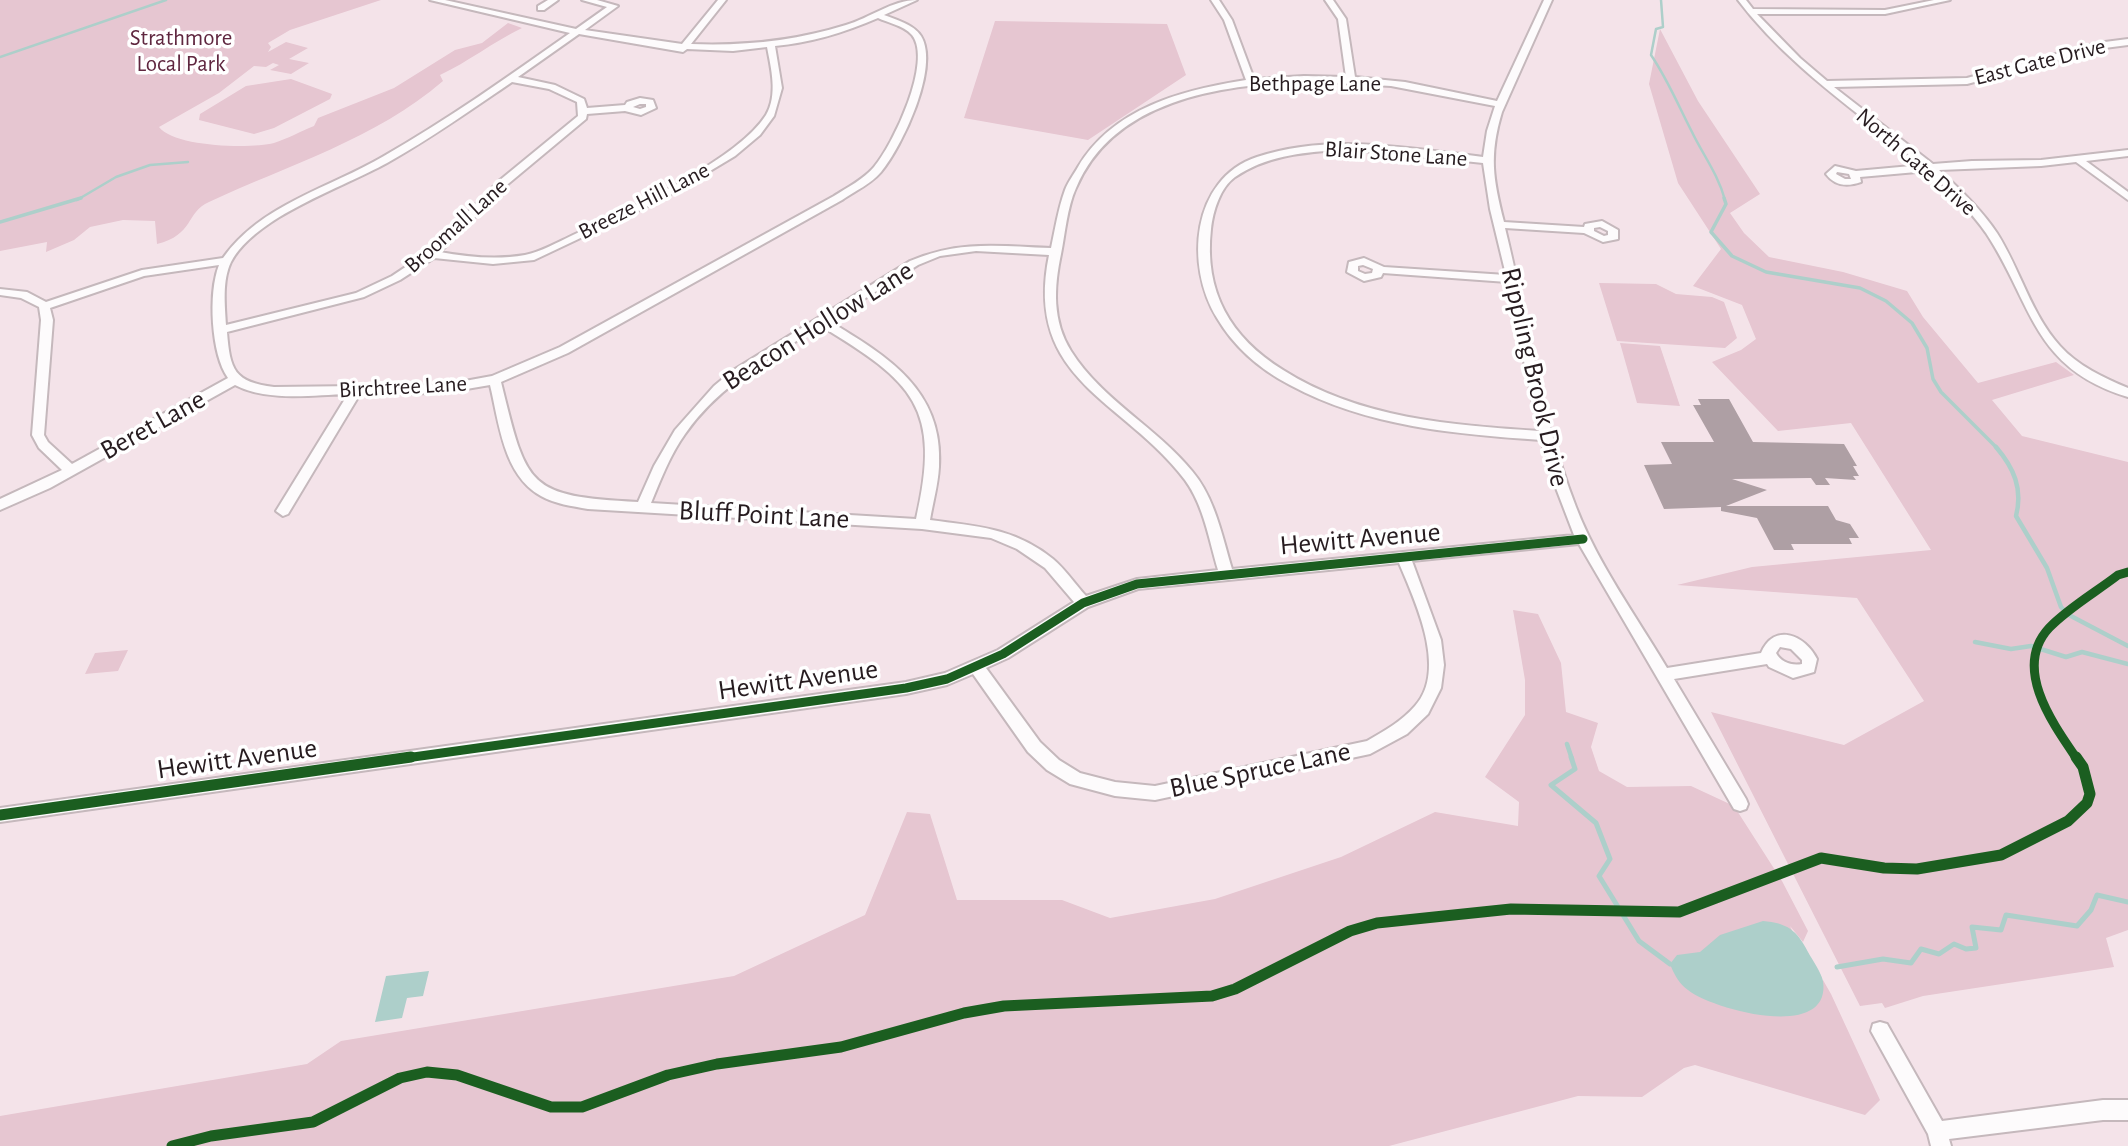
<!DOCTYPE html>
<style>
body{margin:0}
canvas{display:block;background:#f4e3e9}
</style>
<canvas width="2128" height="1146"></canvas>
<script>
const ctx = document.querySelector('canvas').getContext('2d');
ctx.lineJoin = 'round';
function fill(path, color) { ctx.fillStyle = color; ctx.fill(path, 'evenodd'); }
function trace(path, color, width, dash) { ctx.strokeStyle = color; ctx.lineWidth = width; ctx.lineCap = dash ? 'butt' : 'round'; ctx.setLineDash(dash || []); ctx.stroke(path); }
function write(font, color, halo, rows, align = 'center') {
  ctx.font = font + ' "Alegreya Sans",sans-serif'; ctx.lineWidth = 7; ctx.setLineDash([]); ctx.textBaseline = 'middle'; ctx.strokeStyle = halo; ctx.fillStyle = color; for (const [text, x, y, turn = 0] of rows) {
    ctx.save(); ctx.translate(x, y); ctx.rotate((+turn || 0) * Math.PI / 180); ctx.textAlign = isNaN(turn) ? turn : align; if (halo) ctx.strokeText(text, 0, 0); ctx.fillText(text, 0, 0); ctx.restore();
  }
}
fill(new Path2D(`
 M 0,0 L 381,0 L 290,30 L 268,43 L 271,47 L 268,52 L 286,42 L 308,48 L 289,59 L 309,63 L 291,74 L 270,70 L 279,65 L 273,63 L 266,67 L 254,66 L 219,93 L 159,127 C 174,147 250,149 274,143 C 287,139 301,131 314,126 L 318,118 L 394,88 L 455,50 L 482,43 L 508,23 L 522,28 C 493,42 468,62 440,75 L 443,81 C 376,139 288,165 209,202 C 186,212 194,235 157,244 L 155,221 L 123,220 L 90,227 L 74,240 L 46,252 L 47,242 L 0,251 Z
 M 995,21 L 1167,24 L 1186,75 L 1088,140 L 964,118 Z
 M 1660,29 L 1698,101 L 1760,194 L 1730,213 L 1744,233 L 1769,257 L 1843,272 L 1907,291 L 1923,317 L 1978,383 L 2056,362 L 2074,375 L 1992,400 L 2022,436 L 2128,462 L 2128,930 L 2106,938 L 2114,967 L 1923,996 L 1885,1008 L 1882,1003 L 1860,1006 L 1711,712 L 1844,745 L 1924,701 L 1857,598 L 1677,585 L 1752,567 L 1931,550 L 1851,423 L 1778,431 L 1712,362 L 1741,350 L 1756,339 L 1742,305 L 1693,286 L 1721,249 L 1678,183 L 1649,84 Z
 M 291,79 L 332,94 L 330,99 L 274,128 L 254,134 L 199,120 L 200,114 L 246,86 Z
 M 1599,283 L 1656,284 L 1676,294 L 1712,297 L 1724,302 L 1737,338 L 1725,348 L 1617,341 Z
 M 1620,343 L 1660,346 L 1680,406 L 1637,403 Z
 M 1513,610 L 1538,614 L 1561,663 L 1566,712 L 1598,723 L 1591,747 L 1599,771 L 1627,787 L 1691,786 L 1734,806 L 1782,881 L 1808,931 L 1803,942 L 1790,926 L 1822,995 L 1823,980 L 1831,994 L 1880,1100 L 1865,1115 L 1695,1065 L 1684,1068 L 1642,1097 L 1578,1096 L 1389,1146 L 0,1146 L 0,1116 L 307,1064 L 341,1041 L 734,976 L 865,915 L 907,812 L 930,814 L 957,900 L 1062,900 L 1110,918 L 1215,899 L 1341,857 L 1435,812 L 1518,826 L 1519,802 L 1485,777 L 1525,715 L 1525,680 Z
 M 128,650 L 118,671 L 85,674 L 95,653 Z`), '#e6c6d1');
fill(new Path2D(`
 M 1763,921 C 1787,923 1797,930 1808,952 C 1813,961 1821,972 1823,981 C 1832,1042 1713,1010 1688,990 C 1679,984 1674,974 1670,964 L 1677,955 L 1700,952 L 1720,935 Z
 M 429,971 L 423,996 L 407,998 L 402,1018 L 375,1022 L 386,976 Z`), '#adcfca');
trace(new Path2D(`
 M 1661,0 L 1663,27 L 1656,29 L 1651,55 C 1668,80 1678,105 1692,132 C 1703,155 1718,174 1725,200
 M 0,57 L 166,0
 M 77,200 L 116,177 L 150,165 L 188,162`), '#adcfca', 2.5);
trace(new Path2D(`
 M 1724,198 L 1726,204 L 1711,232 L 1732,256 L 1766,272 L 1860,288 L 1886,301 L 1912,323 L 1927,348 L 1933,379 L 1941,392 L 1998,449
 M 0,222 L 81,198`), '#adcfca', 3.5);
trace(new Path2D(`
 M 1996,447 C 2014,468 2023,489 2016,516 L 2047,568 L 2061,607 L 2069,615 L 2128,646
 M 1975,642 L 2011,649 L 2031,646 L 2066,657 L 2082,652 L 2128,664
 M 1567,744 L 1572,759`), '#adcfca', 4.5);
trace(new Path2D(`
 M 1571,757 L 1575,769 L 1551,785 L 1596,823 L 1610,859 L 1599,876 L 1639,941 L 1670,964
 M 1837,967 L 1883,959 L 1911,963 L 1921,949 L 1939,954 L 1954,944 L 1966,949 L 1976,948 L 1972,927 L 2001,930 L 2006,915 L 2077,926 L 2091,910 L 2097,895 L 2128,902`), '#adcfca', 5);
fill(new Path2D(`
 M 1698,399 L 1729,399 L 1753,442 L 1844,444 L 1857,466 L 1853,466 L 1859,476 L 1853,476 L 1856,480 L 1825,478 L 1830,485 L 1816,485 L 1811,478 L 1732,479 L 1767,490 L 1726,506 L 1828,506 L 1836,520 L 1850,524 L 1859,538 L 1849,538 L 1852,544 L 1791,544 L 1794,550 L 1774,550 L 1757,518 L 1721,511 L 1721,507 L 1664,509 L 1644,465 L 1672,464 L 1661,442 L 1714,442 L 1693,405 L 1701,405 Z`), '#ae9fa4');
const minor = new Path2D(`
 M 430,0 L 445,0 L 576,29 L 607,7 L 582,0 L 597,0 L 618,6 L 585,30 L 682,44 L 718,0 L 726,0 L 691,44 C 744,46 795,41 846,25 C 870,18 892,0 917,0 L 884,15 C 897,20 913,24 921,36 C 940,67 902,147 881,172 C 871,184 855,191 842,200 L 568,353 L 501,382 C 527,488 527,496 638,502 L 654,466 L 675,430 L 714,386 L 732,371 L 910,261 C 959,240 999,246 1051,248 C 1055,230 1058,209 1065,190 C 1068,182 1074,174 1078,167 C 1113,108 1182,90 1246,80 L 1224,20 L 1211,0 L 1219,0 L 1232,20 L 1254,79 L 1304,76 L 1346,77 L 1338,19 L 1325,0 L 1333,0 L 1346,19 L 1355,77 L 1405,82 L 1497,101 L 1544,0 L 1552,0 L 1502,112 C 1489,155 1493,179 1504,222 L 1584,227 L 1585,224 L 1602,221 L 1618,230 L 1618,239 L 1603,242 L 1584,233 L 1505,228 C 1528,321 1541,418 1576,507 C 1598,564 1636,616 1667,668 L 1761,653 C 1774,622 1805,635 1817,659 L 1814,672 L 1793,678 L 1769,667 L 1767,664 L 1674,679 L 1746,799 L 1748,804 L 1746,809 L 1740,811 L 1734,809 L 1579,544 L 1412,561 L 1441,640 L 1444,665 L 1441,688 L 1428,714 L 1407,734 L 1370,754 L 1155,800 L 1115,796 L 1070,784 L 1047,770 L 1028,752 L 973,674 L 947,685 L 906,694 L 0,822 L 0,808 L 906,682 L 945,673 L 998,650 L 1074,602 L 1045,568 L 1017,549 L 991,538 L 922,529 L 588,509 C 572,506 555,504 541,496 C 503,475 499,422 490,385 L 443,393 L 360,394 L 288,514 L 283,516 L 276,511 L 348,394 C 313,395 267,402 235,385 L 50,488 L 0,510 L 0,499 L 62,470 L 39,448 L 32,435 L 41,320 L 39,307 L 21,298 L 0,295 L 0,289 L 27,292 L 46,302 L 142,270 L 223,258 C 261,204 330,188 384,156 C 450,118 509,76 570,33 ZM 878,18 C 888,23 903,25 912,35 C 933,61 893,145 874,167 C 864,179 848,187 834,196 L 560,347 L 492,376 L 443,385 L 274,387 C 234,382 230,370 227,332 L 364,297 L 400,280 L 434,258 L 493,264 L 534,260 L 665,198 L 735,156 L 760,135 L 774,116 L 782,88 L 775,46 C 810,43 846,32 878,18 ZM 579,34 L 683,52 L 687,49 L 733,51 L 767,47 C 771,68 778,95 766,115 C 737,161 624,212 573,235 C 558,242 541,252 525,255 C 497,260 467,257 440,252 L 508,184 L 586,119 L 587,114 L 625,111 L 641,115 L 656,108 L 653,100 L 640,98 L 627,102 L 625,105 L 587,108 L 584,99 L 555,85 L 518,77 ZM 1304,81 L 1391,86 L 1495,106 L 1487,131 L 1483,157 C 1409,148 1329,133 1257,157 C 1191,179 1185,266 1217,318 C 1234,347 1261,370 1290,385 C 1368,427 1455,434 1541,440 L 1551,475 L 1574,535 L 1232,569 C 1222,536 1215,498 1192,471 C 1156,427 1102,400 1071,351 C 1052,321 1054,287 1061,254 C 1065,235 1067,207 1076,188 C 1114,99 1219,86 1304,81 ZM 512,82 L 549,89 L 577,102 L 578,116 L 500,180 L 428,252 L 392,276 L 356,293 L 226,325 C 225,305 222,281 231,262 C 256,216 342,188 387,163 C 430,139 471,110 512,82 ZM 640,104 L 646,104 L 646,107 L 640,109 L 633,107 ZM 1336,150 L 1379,152 L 1483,163 L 1490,209 L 1506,275 L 1384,267 L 1364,258 L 1349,262 L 1347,272 L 1364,281 L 1381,277 L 1383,273 L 1507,282 L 1539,431 C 1452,425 1360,419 1283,370 C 1230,337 1204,292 1211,229 C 1213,211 1220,188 1235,177 C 1266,156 1300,153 1336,150 ZM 1600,227 L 1608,231 L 1608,235 L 1604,236 L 1594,231 L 1594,228 ZM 976,251 L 1049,255 C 1023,381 1124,399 1185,480 C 1204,506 1209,540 1218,570 L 1137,579 L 1086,596 C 1075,584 1065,569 1053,559 C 1015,528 976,526 930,520 C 933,502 938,485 939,467 C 944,390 887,356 829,321 L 918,265 L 940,256 ZM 219,265 C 208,293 211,354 228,378 L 72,464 L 48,442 L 44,435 L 53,320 L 50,308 L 144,276 ZM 1363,265 L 1373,269 L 1372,273 L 1365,274 L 1358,271 L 1358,266 ZM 821,326 C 913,382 942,407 916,519 L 651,503 C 661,479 670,455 685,434 C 719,385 771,357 821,326 ZM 1399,563 C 1415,601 1448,670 1415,706 C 1401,722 1384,731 1367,741 L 1155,786 L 1115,782 L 1080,773 L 1059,760 L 1040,742 L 986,668 L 1008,658 L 1088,607 L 1138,589 ZM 1780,647 L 1791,649 L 1802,660 L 1802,664 C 1791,666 1781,662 1776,653 Z
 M 548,0 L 558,0 L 544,10 L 538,10 L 538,6 Z
 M 1738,0 L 1746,0 L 1753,9 L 1885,10 L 1934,0 L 1950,0 L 1885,14 L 1757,14 L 1800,58 L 1827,81 L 1967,78 L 2097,43 L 2128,39 L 2128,45 L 2097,49 L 1967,84 L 1834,87 L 1933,164 L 1972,161 L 2041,160 L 2128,150 L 2128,156 L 2086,161 L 2128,192 L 2128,200 L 2076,162 L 2041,166 L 1939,170 C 1960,189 1981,209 1997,233 C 2020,269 2031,314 2060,346 C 2078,366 2104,378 2128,388 L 2128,397 C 2032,368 2033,304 1986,233 C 1970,210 1949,190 1928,171 L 1860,177 L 1861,182 C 1847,187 1835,186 1826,174 L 1835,166 L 1856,171 L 1922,165 C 1858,112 1788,66 1738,0 ZM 1837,172 L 1849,174 L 1851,179 L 1845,179 L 1836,174 Z
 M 1880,1022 L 1887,1024 L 1942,1121 L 2103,1100 L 2128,1100 L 2128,1120 L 2103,1120 L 1949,1139 L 1951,1146 L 1931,1146 L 1928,1134 L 1871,1031 L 1873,1024 Z`);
trace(minor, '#c5b8bc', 4);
fill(minor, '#fdfbfc');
trace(new Path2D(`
 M 399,759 L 906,688 L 947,679 L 1003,654 L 1083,603 L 1137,584 L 1583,539
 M 2077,759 C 2053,724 2012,668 2049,628 C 2068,608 2096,592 2118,575 L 2128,572`), '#1b5e20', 9);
trace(new Path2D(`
 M 0,815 L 411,757
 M 172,1146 L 211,1136 L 313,1122 L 400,1078 L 427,1072 L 457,1075 L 551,1107 L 582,1107 L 668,1075 L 717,1064 L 841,1047 L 964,1013 L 1004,1006 L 1212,996 L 1235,989 L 1350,931 L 1377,923 L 1511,909 L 1679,912 L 1821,858 L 1884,868 L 1917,869 L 2001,855 L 2068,821 L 2087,803 L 2090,794 L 2083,767 L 2076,757`), '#1b5e20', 11);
write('23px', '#5f263f', '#fff', [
 ["Strathmore",181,38],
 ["Local Park",181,64]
]);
write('23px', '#271c20', '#fff', [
 ["East Gate Drive",2040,62,-14],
 ["Bethpage Lane",1315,84],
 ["Blair Stone Lane",1396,154,4],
 ["North Gate Drive",1916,162,41],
 ["Breeze Hill Lane",644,201,-27],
 ["Broomall Lane",456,226,-42],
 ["Birchtree Lane",403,387,-3]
]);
write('28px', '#271c20', '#fff', [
 ["Beacon Hollow Lane",818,326,-32],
 ["Rippling Brook Drive",1535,377,77],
 ["Beret Lane",153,425,-29],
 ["Bluff Point Lane",764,515,3],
 ["Hewitt Avenue",1360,539,-5],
 ["Hewitt Avenue",798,680,-8],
 ["Hewitt Avenue",237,759,-8],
 ["Blue Spruce Lane",1260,770,-12]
]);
</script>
